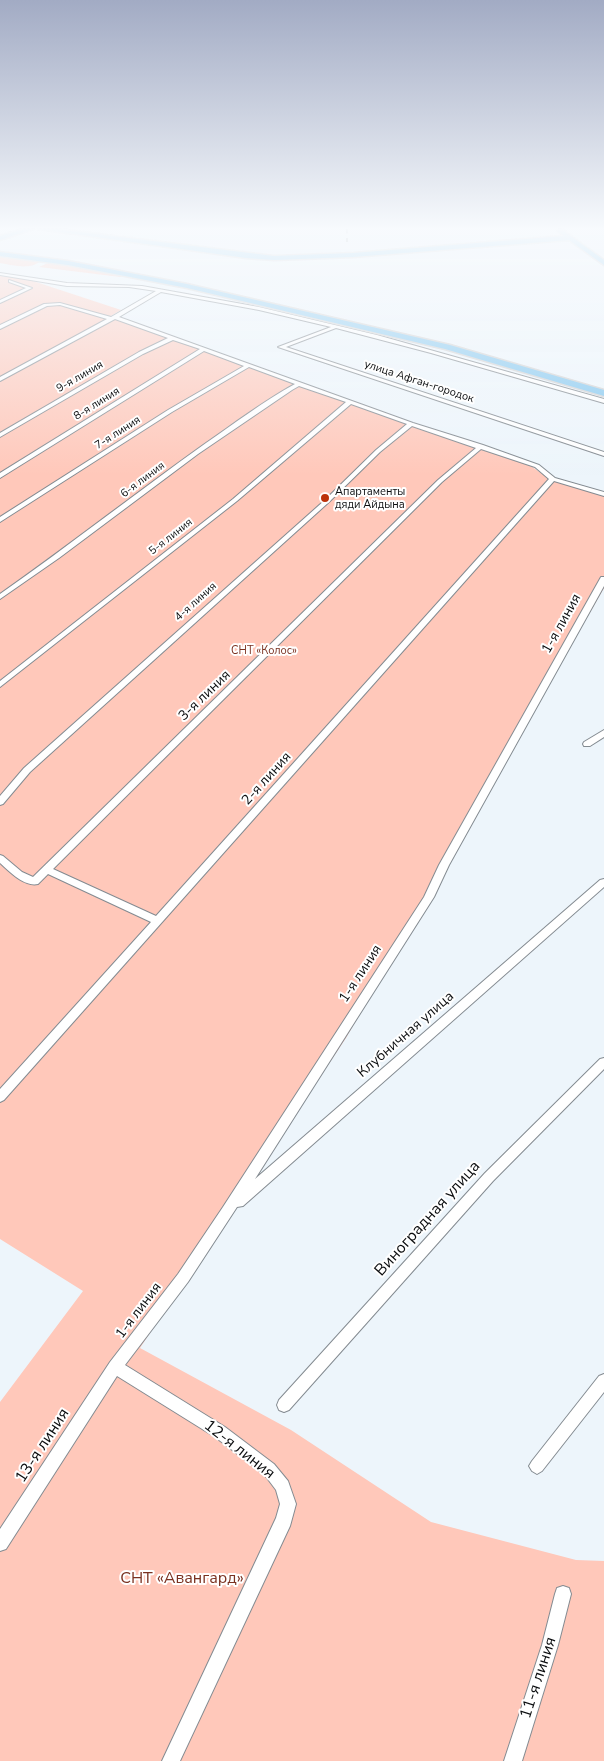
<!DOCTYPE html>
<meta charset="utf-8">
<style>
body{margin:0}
canvas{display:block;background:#edf5fb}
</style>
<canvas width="604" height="1761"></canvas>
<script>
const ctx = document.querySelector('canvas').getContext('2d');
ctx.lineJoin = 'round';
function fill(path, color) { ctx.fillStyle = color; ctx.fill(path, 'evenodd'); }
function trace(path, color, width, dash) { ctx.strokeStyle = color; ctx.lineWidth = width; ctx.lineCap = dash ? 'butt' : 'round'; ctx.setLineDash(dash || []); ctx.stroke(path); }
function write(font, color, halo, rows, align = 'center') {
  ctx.font = font + ' "Nunito Sans",sans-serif'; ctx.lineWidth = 4; ctx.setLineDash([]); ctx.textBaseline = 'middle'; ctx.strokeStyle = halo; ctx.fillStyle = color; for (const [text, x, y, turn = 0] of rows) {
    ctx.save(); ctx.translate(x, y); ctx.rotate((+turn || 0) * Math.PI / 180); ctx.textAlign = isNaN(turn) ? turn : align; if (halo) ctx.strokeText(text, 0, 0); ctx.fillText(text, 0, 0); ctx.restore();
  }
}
fill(new Path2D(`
 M 0,256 L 36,261 L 39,262 C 30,270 11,265 0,263 Z
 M 48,263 L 123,275 L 120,277 L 39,267 Z
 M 0,276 L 27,279 L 121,310 L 109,317 L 531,466 L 548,478 L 604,495 L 604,588 L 346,1038 L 140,1348 L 291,1430 L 431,1522 L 576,1560 L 604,1561 L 604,1761 L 0,1761 L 0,1402 L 83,1291 L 0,1239 Z`), '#ffc8ba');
const minor = new Path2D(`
 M 0,273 L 67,283 L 142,286 L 259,307 L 377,335 L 604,399 L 604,403 L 431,353 L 336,328 L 286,347 L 604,452 L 604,456 L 278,347 L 331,327 L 259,310 L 161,292 L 119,317 L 413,423 L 483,445 L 539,465 L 555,478 L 604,492 L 604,496 L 554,481 L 4,1100 L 0,1102 L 0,1089 L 151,922 L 48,874 L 38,884 C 24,887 10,872 0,863 L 0,855 L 3,856 L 22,872 L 33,877 L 438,480 L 476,448 L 412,426 L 380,452 L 329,502 L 30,772 L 3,804 L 0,805 L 0,796 L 24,768 L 325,500 L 376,450 L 407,424 L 351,404 L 237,501 L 0,687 L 0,681 L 233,499 L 346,402 L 299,386 L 292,390 L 198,454 L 59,558 L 0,599 L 0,594 C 70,545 137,492 206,443 C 235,423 264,401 295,384 L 249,367 L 172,412 L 0,522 L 0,517 L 168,410 L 244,366 L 204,351 L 0,478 L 0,473 L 200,349 L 173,340 L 143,354 L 0,437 L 0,433 L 139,352 L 168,338 L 115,319 L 0,381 L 0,377 L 107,319 L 60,305 L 47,306 L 0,329 L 0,325 L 44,304 L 60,303 L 111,317 L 156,291 L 129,287 L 67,286 L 0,275 ZM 481,449 L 535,467 L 549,479 L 156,916 L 53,869 L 442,482 Z
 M 9,280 L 32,288 L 0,303 L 0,300 L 26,288 L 9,282 Z
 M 601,577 L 604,577 L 604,586 L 449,865 L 434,897 L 255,1179 L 600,880 L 604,879 L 604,887 L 243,1206 L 237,1207 L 188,1282 L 125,1365 L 225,1427 L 274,1464 L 288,1481 L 296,1504 L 290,1526 L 180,1761 L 162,1761 L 276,1518 L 280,1504 L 276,1490 L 264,1474 L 215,1437 L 117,1376 L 6,1549 L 0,1551 L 0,1529 L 110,1362 L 178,1274 L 223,1207 L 424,897 L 439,865 Z
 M 604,730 L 604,737 L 590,746 L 584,746 L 583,744 L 584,742 Z
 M 604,1058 L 604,1069 L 493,1181 L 289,1410 L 284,1412 L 279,1410 L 277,1405 L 279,1400 L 485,1173 L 600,1059 Z
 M 604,1374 L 604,1392 L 542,1471 L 537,1474 L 532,1471 L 529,1466 L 532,1461 L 599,1376 Z
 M 563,1586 L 569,1588 L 571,1594 L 558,1645 L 522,1761 L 504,1761 L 542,1645 L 555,1594 L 557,1588 Z`);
const primary = new Path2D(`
 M 24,229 L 33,229 L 0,240 L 0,236 Z
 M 39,229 L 56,229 L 274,256 L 353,253 L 564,236 L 558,231 L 561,229 L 604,260 L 604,265 L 569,240 L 353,257 L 274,260 L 246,258 Z
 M 0,252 L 68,261 L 187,284 L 450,345 L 604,390 L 604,396 L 445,349 L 187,288 L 68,265 L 0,256 Z`);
trace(minor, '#848b91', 2);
trace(primary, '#d3d3d4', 3);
fill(minor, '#fff');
fill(primary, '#86c8ef');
trace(new Path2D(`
 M 347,229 L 347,242`), '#797e82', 2, [4.5, 4.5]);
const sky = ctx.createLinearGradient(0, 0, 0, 475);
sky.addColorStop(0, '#a2abc4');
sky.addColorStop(0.48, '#f7fafd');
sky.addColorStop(1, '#f7fafd00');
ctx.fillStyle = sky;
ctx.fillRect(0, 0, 604, 475);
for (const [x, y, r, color] of [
 [325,498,5,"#bc320a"]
]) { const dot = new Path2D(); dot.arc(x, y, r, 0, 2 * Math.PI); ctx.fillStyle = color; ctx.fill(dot); trace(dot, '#fff', 2); }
write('11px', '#0b0d0f', '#fff', [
 ["9-я линия",80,377,-30],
 ["улица Афган-городок",419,382,18],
 ["8-я линия",97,404,-32],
 ["7-я линия",118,433,-33],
 ["6-я линия",143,480,-37],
 ["5-я линия",171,537,-38],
 ["4-я линия",196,602,-42]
]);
write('11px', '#0b0d0f', '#fff', [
 ["Апартаменты",335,492],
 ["дяди Айдына",335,505]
], 'left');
write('11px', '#7a3120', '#fff', [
 ["СНТ «Колос»",264,651]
]);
write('14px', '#0b0d0f', '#fff', [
 ["1-я линия",562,624,-61],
 ["3-я линия",205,696,-44],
 ["2-я линия",267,779,-48],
 ["1-я линия",361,974,-57],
 ["Клубничная улица",406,1035,-41],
 ["1-я линия",139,1311,-53]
]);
write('16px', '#0b0d0f', '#fff', [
 ["Виноградная улица",428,1219,-48],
 ["13-я линия",43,1446,-57],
 ["12-я линия",239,1450,38],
 ["11-я линия",539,1678,-72]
]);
write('16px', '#7a3120', '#fff', [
 ["СНТ «Авангард»",182,1579]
]);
</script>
